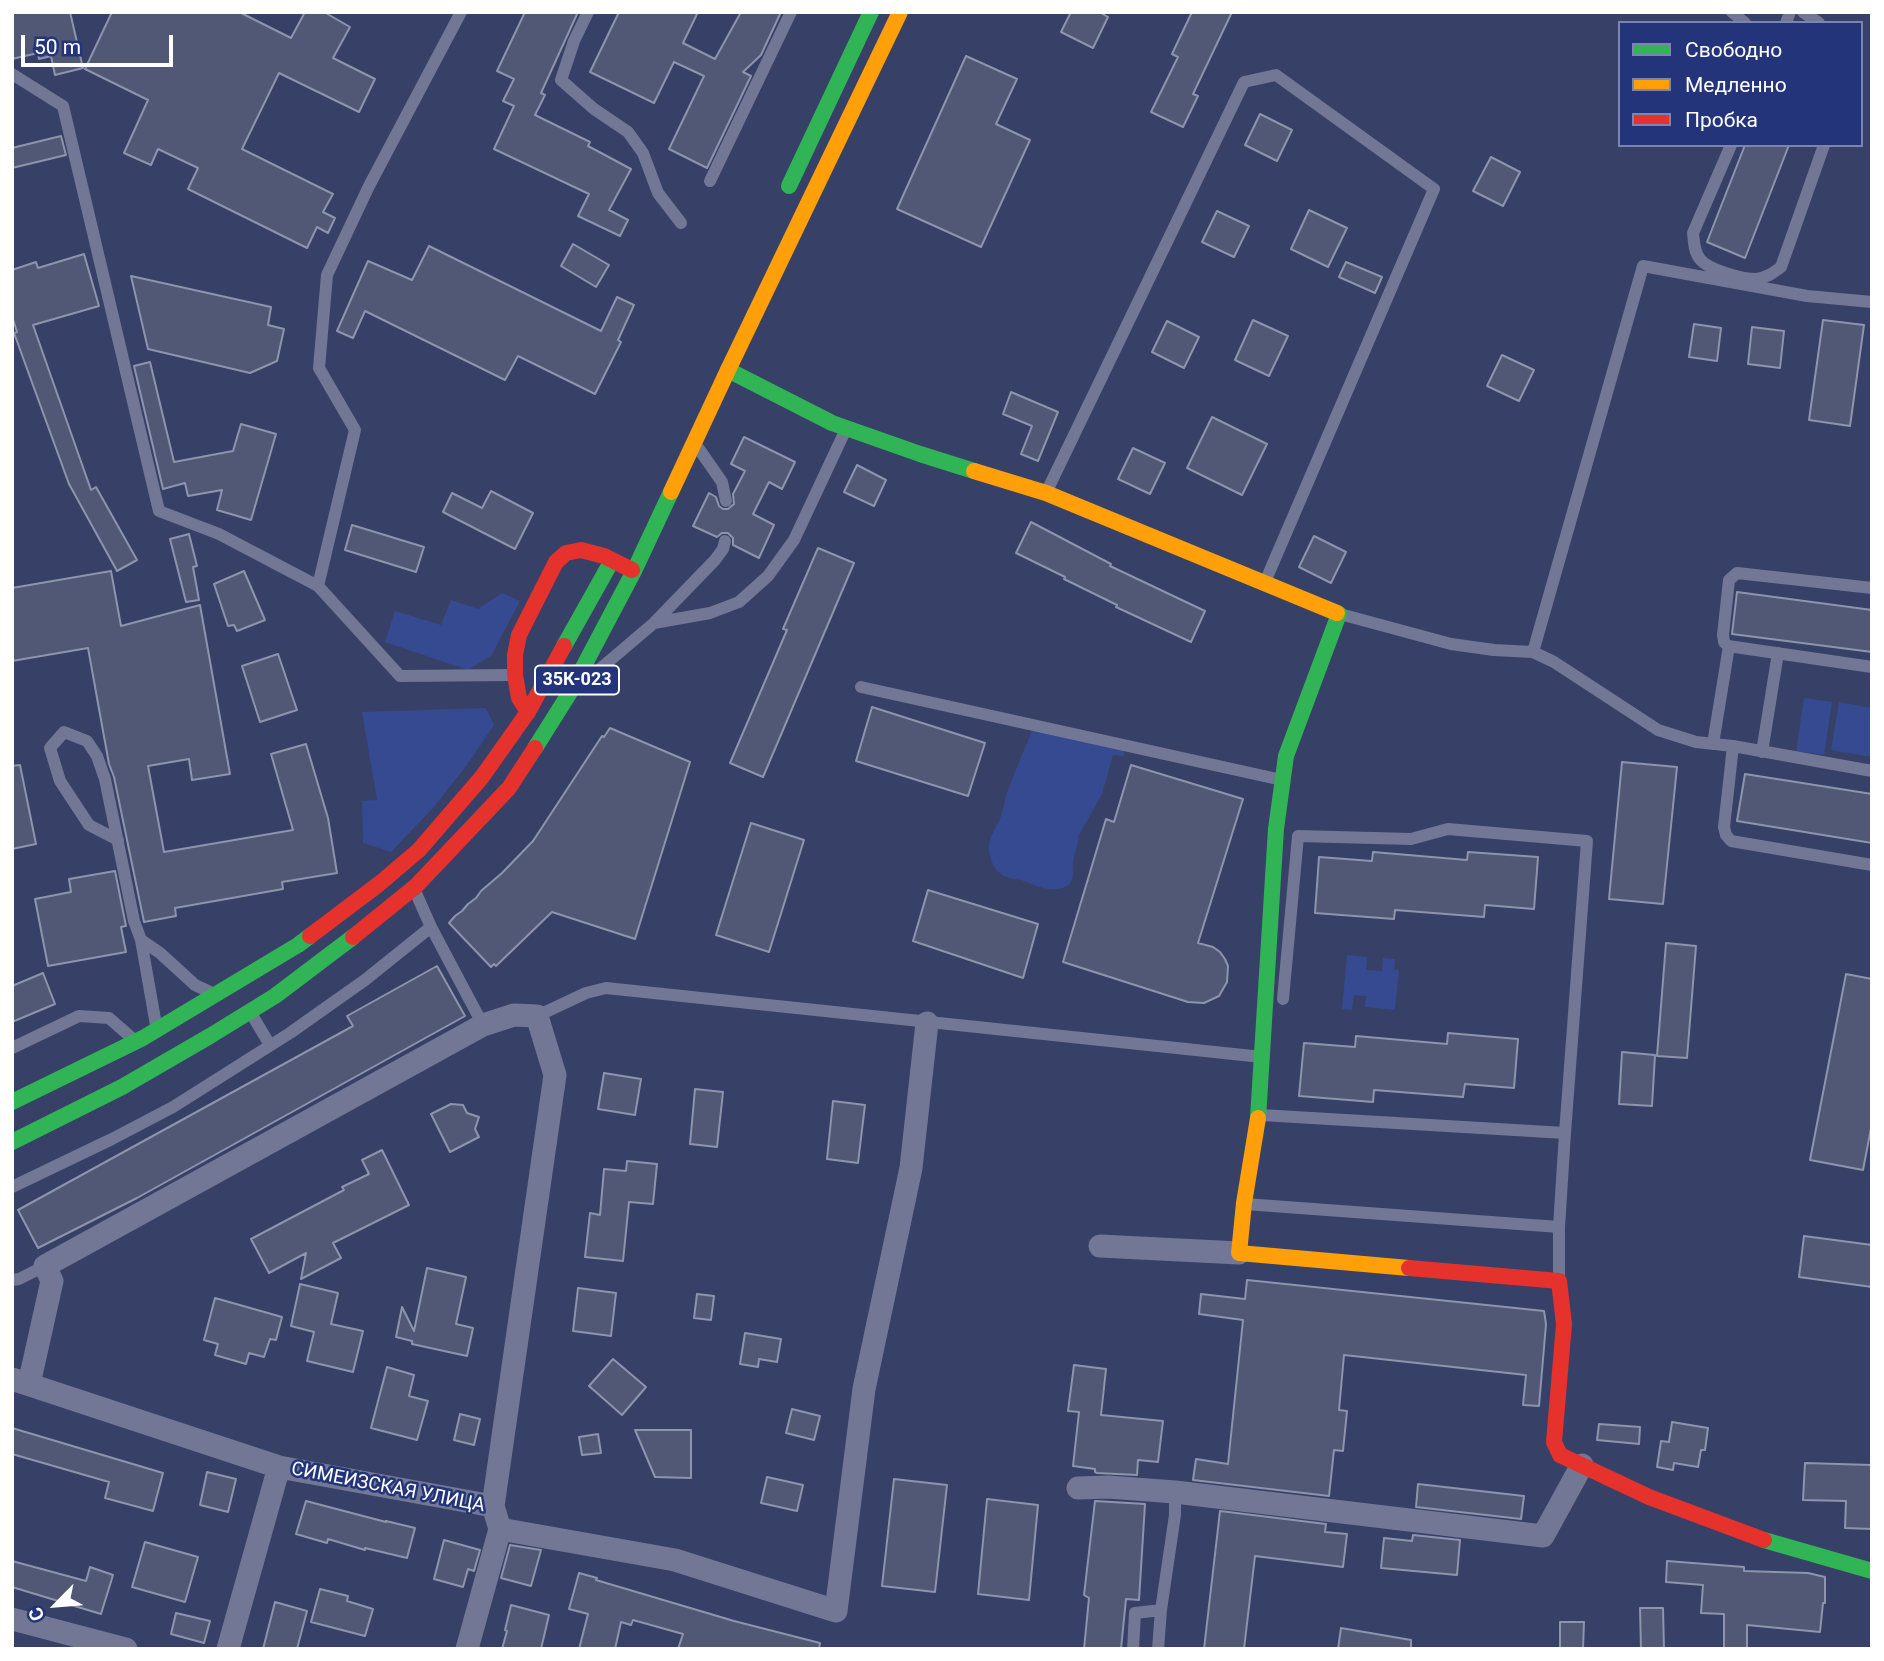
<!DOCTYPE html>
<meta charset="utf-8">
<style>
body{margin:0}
#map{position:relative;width:1884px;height:1661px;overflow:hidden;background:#374066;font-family:Roboto,sans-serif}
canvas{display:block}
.frame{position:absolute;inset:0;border:14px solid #fff;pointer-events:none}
.legend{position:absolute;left:1618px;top:21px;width:245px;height:126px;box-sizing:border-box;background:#23347a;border:2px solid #7b85af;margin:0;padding:9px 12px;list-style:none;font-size:21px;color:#fff}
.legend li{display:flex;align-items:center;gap:14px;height:35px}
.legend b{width:35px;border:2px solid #7b85af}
.north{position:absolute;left:21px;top:1570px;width:70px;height:70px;-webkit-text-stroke:5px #23347a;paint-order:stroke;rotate:245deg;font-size:19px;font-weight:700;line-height:28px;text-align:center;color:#fff}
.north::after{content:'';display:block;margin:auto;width:24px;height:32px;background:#fff;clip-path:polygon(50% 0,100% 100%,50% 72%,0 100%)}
.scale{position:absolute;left:21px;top:35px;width:152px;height:32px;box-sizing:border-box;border:4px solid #fff;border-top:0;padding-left:9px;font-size:21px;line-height:24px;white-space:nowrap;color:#fff;-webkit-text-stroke:5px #23347a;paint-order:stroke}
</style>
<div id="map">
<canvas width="1884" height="1661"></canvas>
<div class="frame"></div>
<ul class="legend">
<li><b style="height:9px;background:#30b455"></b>Свободно</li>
<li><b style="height:9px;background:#ff9f0a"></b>Медленно</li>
<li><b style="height:9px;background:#e5322d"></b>Пробка</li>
</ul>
<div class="north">С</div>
<div class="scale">50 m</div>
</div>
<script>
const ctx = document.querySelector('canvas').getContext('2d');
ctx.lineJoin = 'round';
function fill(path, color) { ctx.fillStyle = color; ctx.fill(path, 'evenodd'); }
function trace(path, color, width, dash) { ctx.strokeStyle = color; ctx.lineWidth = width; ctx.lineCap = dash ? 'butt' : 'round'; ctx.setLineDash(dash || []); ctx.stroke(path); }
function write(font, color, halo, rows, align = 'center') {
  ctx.font = font + ' Roboto,sans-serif'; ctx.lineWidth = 5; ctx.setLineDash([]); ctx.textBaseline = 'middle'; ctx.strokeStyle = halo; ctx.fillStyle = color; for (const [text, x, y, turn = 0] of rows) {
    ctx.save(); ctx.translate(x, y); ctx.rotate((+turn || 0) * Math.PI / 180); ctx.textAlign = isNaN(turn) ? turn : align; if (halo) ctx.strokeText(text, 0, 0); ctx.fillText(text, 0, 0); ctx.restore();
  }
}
fill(new Path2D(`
 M 502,593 L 520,601 L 491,656 L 468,670 L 385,642 L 395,611 L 441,625 L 451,600 L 478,609 Z
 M 1804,698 L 1832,702 L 1824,755 L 1796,751 Z
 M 1839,702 L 1872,708 L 1872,757 L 1831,750 Z
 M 486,708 L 494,725 L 467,765 L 433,808 L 391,852 L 363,843 L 362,801 L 377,800 L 362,712 Z
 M 1033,729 L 1124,750 L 1124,756 L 1113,755 L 1102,794 L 1078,837 C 1079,846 1074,853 1073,863 C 1072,869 1075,878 1070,883 C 1057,896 1037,886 1024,881 C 1018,879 1010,879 1004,876 C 995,872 989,858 989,849 C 988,837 996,829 1000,819 C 1003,811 1004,802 1007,793 C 1015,771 1024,750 1033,729 Z
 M 1347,955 L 1367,957 L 1366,970 L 1382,971 L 1383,958 L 1395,959 L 1394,970 L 1399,970 L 1395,1010 L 1365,1007 L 1366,996 L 1354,995 L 1352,1010 L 1342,1009 Z`), '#364a91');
const building = new Path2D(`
 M 12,12 L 70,12 L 83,68 L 55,75 L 51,56 L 39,59 L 38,53 L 12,59 Z
 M 112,12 L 239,12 L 291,38 L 305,12 L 324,12 L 350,27 L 333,58 L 375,79 L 359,112 L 279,73 L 242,149 L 333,194 L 323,212 L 335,218 L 328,233 L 317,227 L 307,248 L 188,189 L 198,168 L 158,149 L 151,165 L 124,153 L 148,100 L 85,69 Z
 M 525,12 L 578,12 L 541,93 L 545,95 L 535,115 L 590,142 L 588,146 L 631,169 L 609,210 L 628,220 L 620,236 L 578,216 L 589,194 L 494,149 L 514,106 L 503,101 L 514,79 L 497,71 Z
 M 619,12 L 698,12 L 683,43 L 715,59 L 741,12 L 781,12 L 761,55 L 743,72 L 751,76 L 707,168 L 669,149 L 704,76 L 674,62 L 654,103 L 590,72 Z
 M 1071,12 L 1099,12 L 1108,17 L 1093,48 L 1061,32 Z
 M 1192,12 L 1232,12 L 1193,94 L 1198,96 L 1183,127 L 1151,112 L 1178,57 L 1172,54 Z
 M 966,56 L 1017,79 L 996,124 L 1030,140 L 981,247 L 897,209 Z
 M 1260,114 L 1292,130 L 1277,161 L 1245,145 Z
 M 61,136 L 66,155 L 12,168 L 12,148 Z
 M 1745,145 L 1789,145 L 1745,258 L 1707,242 Z
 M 1491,157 L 1520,172 L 1503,206 L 1473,191 Z
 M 1309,210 L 1347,228 L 1328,267 L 1291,249 Z
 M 1217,211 L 1249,226 L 1234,257 L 1202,242 Z
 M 573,244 L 609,265 L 596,287 L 561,266 Z
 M 429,246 L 601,331 L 617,297 L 634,305 L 618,340 L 621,342 L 595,394 L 518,356 L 505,380 L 365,311 L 353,338 L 337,331 L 368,261 L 412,280 Z
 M 84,254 L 99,306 L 33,325 L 91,490 L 96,487 L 137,560 L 117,571 L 69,484 L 14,333 L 17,332 L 12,316 L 12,270 L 36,262 L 38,268 Z
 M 1346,262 L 1382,277 L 1375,293 L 1339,277 Z
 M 131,276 L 271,307 L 268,325 L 284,329 L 277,361 L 250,373 L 148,349 Z
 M 1253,320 L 1288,336 L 1269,376 L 1235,360 Z
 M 1823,320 L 1864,325 L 1850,426 L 1809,420 Z
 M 1167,321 L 1199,337 L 1184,368 L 1152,352 Z
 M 1694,324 L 1721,328 L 1717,361 L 1689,357 Z
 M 1752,327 L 1784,331 L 1780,368 L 1748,364 Z
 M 1502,355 L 1534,370 L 1519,401 L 1487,386 Z
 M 150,362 L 174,462 L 233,451 L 241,424 L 276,434 L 251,520 L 217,510 L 222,490 L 188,496 L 185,483 L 163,489 L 134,366 Z
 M 1011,392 L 1058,412 L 1038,461 L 1021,454 L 1032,426 L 1003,414 Z
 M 1212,417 L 1267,444 L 1242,495 L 1187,468 Z
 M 744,437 L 795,462 L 782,489 L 769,482 L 753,514 L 774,525 L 759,558 L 733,545 L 733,538 L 728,533 L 722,533 L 717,537 L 693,526 L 709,493 L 716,497 L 719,506 L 723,509 L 728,509 L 734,504 L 733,494 L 745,471 L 731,464 Z
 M 1133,448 L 1165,463 L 1150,494 L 1118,479 Z
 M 857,465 L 886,480 L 874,506 L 844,492 Z
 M 491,491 L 533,513 L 515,549 L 443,512 L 452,493 L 482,508 Z
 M 1031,522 L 1111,564 L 1110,566 L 1205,611 L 1191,642 L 1116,607 L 1117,605 L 1064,579 L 1065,577 L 1016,553 Z
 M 352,525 L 424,547 L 416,572 L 345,550 Z
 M 189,534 L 197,566 L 193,567 L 199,600 L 186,602 L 170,539 Z
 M 1314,536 L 1346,552 L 1331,583 L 1299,567 Z
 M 818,548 L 854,563 L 763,777 L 730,763 L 787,630 L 783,629 Z
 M 111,571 L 121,626 L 200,605 L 230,774 L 192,780 L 189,759 L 148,766 L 164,852 L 293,830 L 271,754 L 306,744 L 328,818 L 337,873 L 282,882 L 283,889 L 175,908 L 176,916 L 144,922 L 114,777 L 109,764 L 88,648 L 12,661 L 12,588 Z
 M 244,571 L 265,620 L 237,631 L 234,625 L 228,626 L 214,584 Z
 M 1737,592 L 1872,610 L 1872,652 L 1732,634 Z
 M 278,654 L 297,710 L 260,722 L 242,666 Z
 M 872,707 L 985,743 L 968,796 L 856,761 Z
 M 610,728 L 690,762 L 635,939 L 552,912 L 496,966 L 494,964 L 491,967 L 449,923 L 455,916 L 462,911 L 468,904 L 476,898 L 481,891 L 502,873 L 533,841 L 602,736 L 604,737 Z
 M 1622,762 L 1677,767 L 1663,904 L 1609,899 Z
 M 20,765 L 36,844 L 12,849 L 12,766 Z
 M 1131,765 L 1243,799 L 1198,943 L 1213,947 L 1220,952 L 1225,959 L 1228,966 L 1227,982 L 1219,996 L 1204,1003 L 1188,1002 L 1063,962 L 1106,819 L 1114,822 Z
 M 1745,774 L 1872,794 L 1872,843 L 1737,821 Z
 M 751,823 L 804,840 L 769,952 L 716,935 Z
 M 1373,852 L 1467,860 L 1468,852 L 1538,857 L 1534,909 L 1485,905 L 1484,917 L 1395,910 L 1394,919 L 1315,913 L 1319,857 L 1372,861 Z
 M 115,871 L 126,926 L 121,927 L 126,952 L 48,966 L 35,899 L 71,892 L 69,879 Z
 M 928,890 L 1038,924 L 1023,978 L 913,941 Z
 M 1666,943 L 1696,946 L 1687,1058 L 1657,1056 Z
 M 437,966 L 465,1016 L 137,1198 L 38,1248 L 18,1210 L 353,1026 L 347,1016 Z
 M 43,973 L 55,1004 L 12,1022 L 12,986 Z
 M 1846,974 L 1872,979 L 1872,1123 L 1863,1170 L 1810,1160 Z
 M 1448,1033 L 1518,1039 L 1514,1088 L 1465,1084 L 1463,1097 L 1374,1090 L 1373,1102 L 1299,1096 L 1304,1043 L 1355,1047 L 1356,1036 L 1447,1044 Z
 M 1622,1052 L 1655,1055 L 1652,1106 L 1619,1104 Z
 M 604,1073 L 641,1079 L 635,1115 L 598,1109 Z
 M 695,1089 L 723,1092 L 717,1147 L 690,1144 Z
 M 833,1101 L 865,1105 L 858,1163 L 827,1159 Z
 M 451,1104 L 463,1105 L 467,1113 L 479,1117 L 475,1129 L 479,1137 L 450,1152 L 431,1114 Z
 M 382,1150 L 409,1205 L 333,1243 L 341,1258 L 301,1279 L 306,1253 L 269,1273 L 251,1239 L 344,1190 L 342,1187 L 369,1174 L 362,1160 Z
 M 627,1161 L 657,1164 L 653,1204 L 629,1202 L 623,1261 L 585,1257 L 590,1213 L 600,1215 L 604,1169 L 626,1171 Z
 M 1804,1236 L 1872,1245 L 1872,1287 L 1799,1277 Z
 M 427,1268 L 466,1277 L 456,1324 L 473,1328 L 467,1356 L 412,1344 L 412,1341 L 396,1337 L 402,1307 L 414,1331 Z
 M 1247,1280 L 1544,1311 L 1546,1324 L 1539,1406 L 1523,1405 L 1526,1375 L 1344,1355 L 1339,1410 L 1347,1411 L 1343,1451 L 1334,1450 L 1329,1496 L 1193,1480 L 1196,1459 L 1228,1464 L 1243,1320 L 1199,1314 L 1201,1294 L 1245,1299 Z
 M 300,1284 L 338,1293 L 331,1324 L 363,1331 L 353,1372 L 307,1361 L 314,1332 L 291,1326 Z
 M 578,1288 L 616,1293 L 611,1336 L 573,1331 Z
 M 697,1294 L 714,1296 L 711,1320 L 694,1318 Z
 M 215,1298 L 282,1317 L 276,1340 L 270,1339 L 264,1357 L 249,1353 L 246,1364 L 215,1355 L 218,1344 L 204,1340 Z
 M 745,1333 L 781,1339 L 777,1362 L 759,1359 L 758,1367 L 740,1364 Z
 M 613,1359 L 646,1387 L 622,1415 L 589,1386 Z
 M 1074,1365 L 1106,1369 L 1101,1415 L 1163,1421 L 1158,1462 L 1138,1460 L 1137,1475 L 1097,1473 L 1095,1472 L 1095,1469 L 1073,1466 L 1079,1412 L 1068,1411 Z
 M 387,1367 L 414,1375 L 409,1396 L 428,1401 L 417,1440 L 371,1428 Z
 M 792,1409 L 820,1416 L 814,1440 L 786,1433 Z
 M 460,1414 L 480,1419 L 474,1445 L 454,1440 Z
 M 1672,1422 L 1708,1428 L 1705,1450 L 1701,1450 L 1698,1467 L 1674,1463 L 1673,1470 L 1657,1467 L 1661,1441 L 1669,1442 Z
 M 1599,1424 L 1640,1427 L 1639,1444 L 1597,1440 Z
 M 12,1428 L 163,1473 L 153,1511 L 105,1498 L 109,1482 L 12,1454 Z
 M 635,1430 L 691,1430 L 691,1478 L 655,1477 Z
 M 598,1434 L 601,1453 L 582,1455 L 579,1437 Z
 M 1805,1463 L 1872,1465 L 1872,1529 L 1845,1528 L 1846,1501 L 1803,1500 Z
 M 207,1472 L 236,1479 L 228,1512 L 200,1505 Z
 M 767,1477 L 803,1485 L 797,1511 L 761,1503 Z
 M 894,1479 L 947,1485 L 935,1592 L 882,1586 Z
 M 1418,1484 L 1524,1496 L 1521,1519 L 1416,1507 Z
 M 987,1499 L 1038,1505 L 1029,1600 L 978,1594 Z
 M 306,1501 L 386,1522 L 386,1521 L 415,1528 L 407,1558 L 365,1548 L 365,1550 L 328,1539 L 327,1543 L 296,1534 Z
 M 1095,1501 L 1145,1504 L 1139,1600 L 1126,1599 L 1121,1649 L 1084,1649 L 1089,1598 L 1084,1595 Z
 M 1220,1511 L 1326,1524 L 1325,1532 L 1347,1534 L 1343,1567 L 1255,1556 L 1244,1649 L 1204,1649 Z
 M 1413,1535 L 1460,1540 L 1457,1575 L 1381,1568 L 1384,1538 L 1412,1541 Z
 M 444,1540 L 480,1550 L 474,1571 L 468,1569 L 463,1587 L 434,1579 Z
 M 145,1542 L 198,1557 L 185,1602 L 132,1587 Z
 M 510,1545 L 541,1550 L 531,1586 L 501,1578 Z
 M 12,1561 L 86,1581 L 90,1567 L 113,1575 L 101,1614 L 12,1587 Z
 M 1667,1561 L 1744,1567 L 1744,1571 L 1808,1573 L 1825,1577 L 1825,1603 L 1823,1603 L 1820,1632 L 1747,1625 L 1747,1649 L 1724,1649 L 1724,1614 L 1701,1613 L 1703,1585 L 1666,1582 Z
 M 579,1573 L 597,1578 L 596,1580 L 734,1621 L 820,1643 L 819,1649 L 678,1649 L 683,1634 L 633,1620 L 631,1625 L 621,1622 L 615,1649 L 579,1649 L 588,1614 L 569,1609 Z
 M 320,1589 L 348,1596 L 347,1601 L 373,1609 L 365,1636 L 311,1622 Z
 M 275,1602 L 307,1611 L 297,1649 L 263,1649 Z
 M 511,1605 L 549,1615 L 541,1649 L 502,1649 L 507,1631 L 505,1630 Z
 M 1640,1608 L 1663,1608 L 1664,1649 L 1641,1649 Z
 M 176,1613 L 210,1621 L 204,1643 L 171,1634 Z
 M 1560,1622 L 1584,1622 L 1583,1649 L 1560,1649 Z
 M 1341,1628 L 1411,1640 L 1411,1649 L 1338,1649 Z`);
fill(building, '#505876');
trace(building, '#8e94ac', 2);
trace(new Path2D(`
 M 588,12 L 574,41 L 561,80 L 594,109 L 628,132 L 643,153 L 658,193 L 681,223
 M 1732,12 L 1745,23
 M 1803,12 L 1819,23
 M 1786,23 L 1790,12
 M 12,74 L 63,106 L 159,511 L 219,534 L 318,586 L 400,676 L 511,675
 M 1731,145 L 1693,233 C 1694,242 1694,252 1700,259 C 1708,270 1743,279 1756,279 C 1766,278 1773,273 1781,267 L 1824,145
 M 710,181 L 791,12
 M 699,449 L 722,482 L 726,501
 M 1046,493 L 1244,82 L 1276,75 L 1434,189 L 1265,582
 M 318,586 L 355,430 L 319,368 L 327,275 L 369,186 L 461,12
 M 1872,588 L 1737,573 L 1729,580 L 1723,635 L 1724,642 L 1728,646 L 1872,667
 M 1340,614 L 1451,644 L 1494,650 L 1533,652 L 1554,662 L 1658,730 L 1696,742 L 1733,746 L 1872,771
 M 654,623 L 710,613 L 739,602 L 768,576 L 794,540 L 846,429
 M 1533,652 L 1643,266 L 1807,296 L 1872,302
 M 594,674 L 654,623 L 715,560 L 723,549 L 725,541
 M 861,687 L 1282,780
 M 1713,744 L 1729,646
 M 1733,746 L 1724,827 L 1726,835 L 1731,841 L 1872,865
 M 1762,752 L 1778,653
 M 118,840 L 89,825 L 60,781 L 50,748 L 64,732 L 87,741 L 97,756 L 105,779 L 134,921 L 141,940 L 156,1025
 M 415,891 L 431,927 L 483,1025
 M 141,940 L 160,953 L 195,985 L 210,992
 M 1283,999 L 1298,836 L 1411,839 L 1448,829 L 1587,841 L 1565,1133 L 1559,1227 L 1559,1281
 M 252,1015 L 270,1045
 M 537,1016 L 586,993 L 606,988 L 1262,1057
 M 12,1048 L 79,1016 L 109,1018 L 133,1039
 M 1261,1115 L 1565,1133
 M 12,1187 L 112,1139 L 173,1107 L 290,1033 L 365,980 L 431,927
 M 1245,1204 L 1559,1227
 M 12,1280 L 19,1279 L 45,1266
 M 1133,1649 L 1135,1613 L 1161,1610
 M 1158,1649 L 1161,1610 L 1175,1515 L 1175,1492`), '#717795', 12);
trace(new Path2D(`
 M 1100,1246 L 1239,1253
 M 12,1379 L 279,1467 L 493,1506 L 500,1529 L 675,1560 L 836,1611 L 864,1389 L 911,1168 L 927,1023
 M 29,1384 L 52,1281 L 45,1266 L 483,1025 L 514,1015 L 537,1016 L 555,1075 L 493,1506
 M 1078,1488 L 1108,1487 L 1175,1492 L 1543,1536 L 1582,1465
 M 12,1619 L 126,1649
 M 228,1649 L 279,1467
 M 467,1649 L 500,1529`), '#717795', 23);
trace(new Path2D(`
 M 789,186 L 871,12
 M 728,370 L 832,423 L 920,454 L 974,471
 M 564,646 L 610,564
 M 535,748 L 569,694 L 634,571 L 671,492
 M 12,1102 L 143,1038 L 298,945 L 310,936
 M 1258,1118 L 1276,829 L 1286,756 L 1339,614 L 1337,613
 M 12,1142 L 122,1087 L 210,1036 L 275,996 L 353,937
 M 1764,1540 L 1872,1571`), '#30b455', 16);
trace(new Path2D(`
 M 974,471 L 1046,493 L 1337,613
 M 671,492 L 728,370 L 900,12
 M 1258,1118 L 1244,1203 L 1239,1253 L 1409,1268`), '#ff9f0a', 16);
trace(new Path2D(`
 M 528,712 L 519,698 L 515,675 L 515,655 L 519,635 L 556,562 L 566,553 L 581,550 L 604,556 L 632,570
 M 310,936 L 379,884 L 419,850 L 482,777 L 528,712 L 564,646
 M 353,937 L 416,886 L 509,788 L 535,748
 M 1409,1268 L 1559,1281 L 1564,1324 L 1554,1442 L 1560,1455 L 1649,1497 L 1764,1540`), '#e5322d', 16);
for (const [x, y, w] of [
 [577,680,84]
]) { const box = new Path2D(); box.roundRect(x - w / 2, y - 14.5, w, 29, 5); ctx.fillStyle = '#23347a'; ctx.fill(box); trace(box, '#fff', 2); }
write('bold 18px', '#fff', null, [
 ["35К-023",577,680]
]);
write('19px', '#fff', '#23347a', [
 ["СИМЕИЗСКАЯ УЛИЦА",388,1488,11]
]);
</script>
